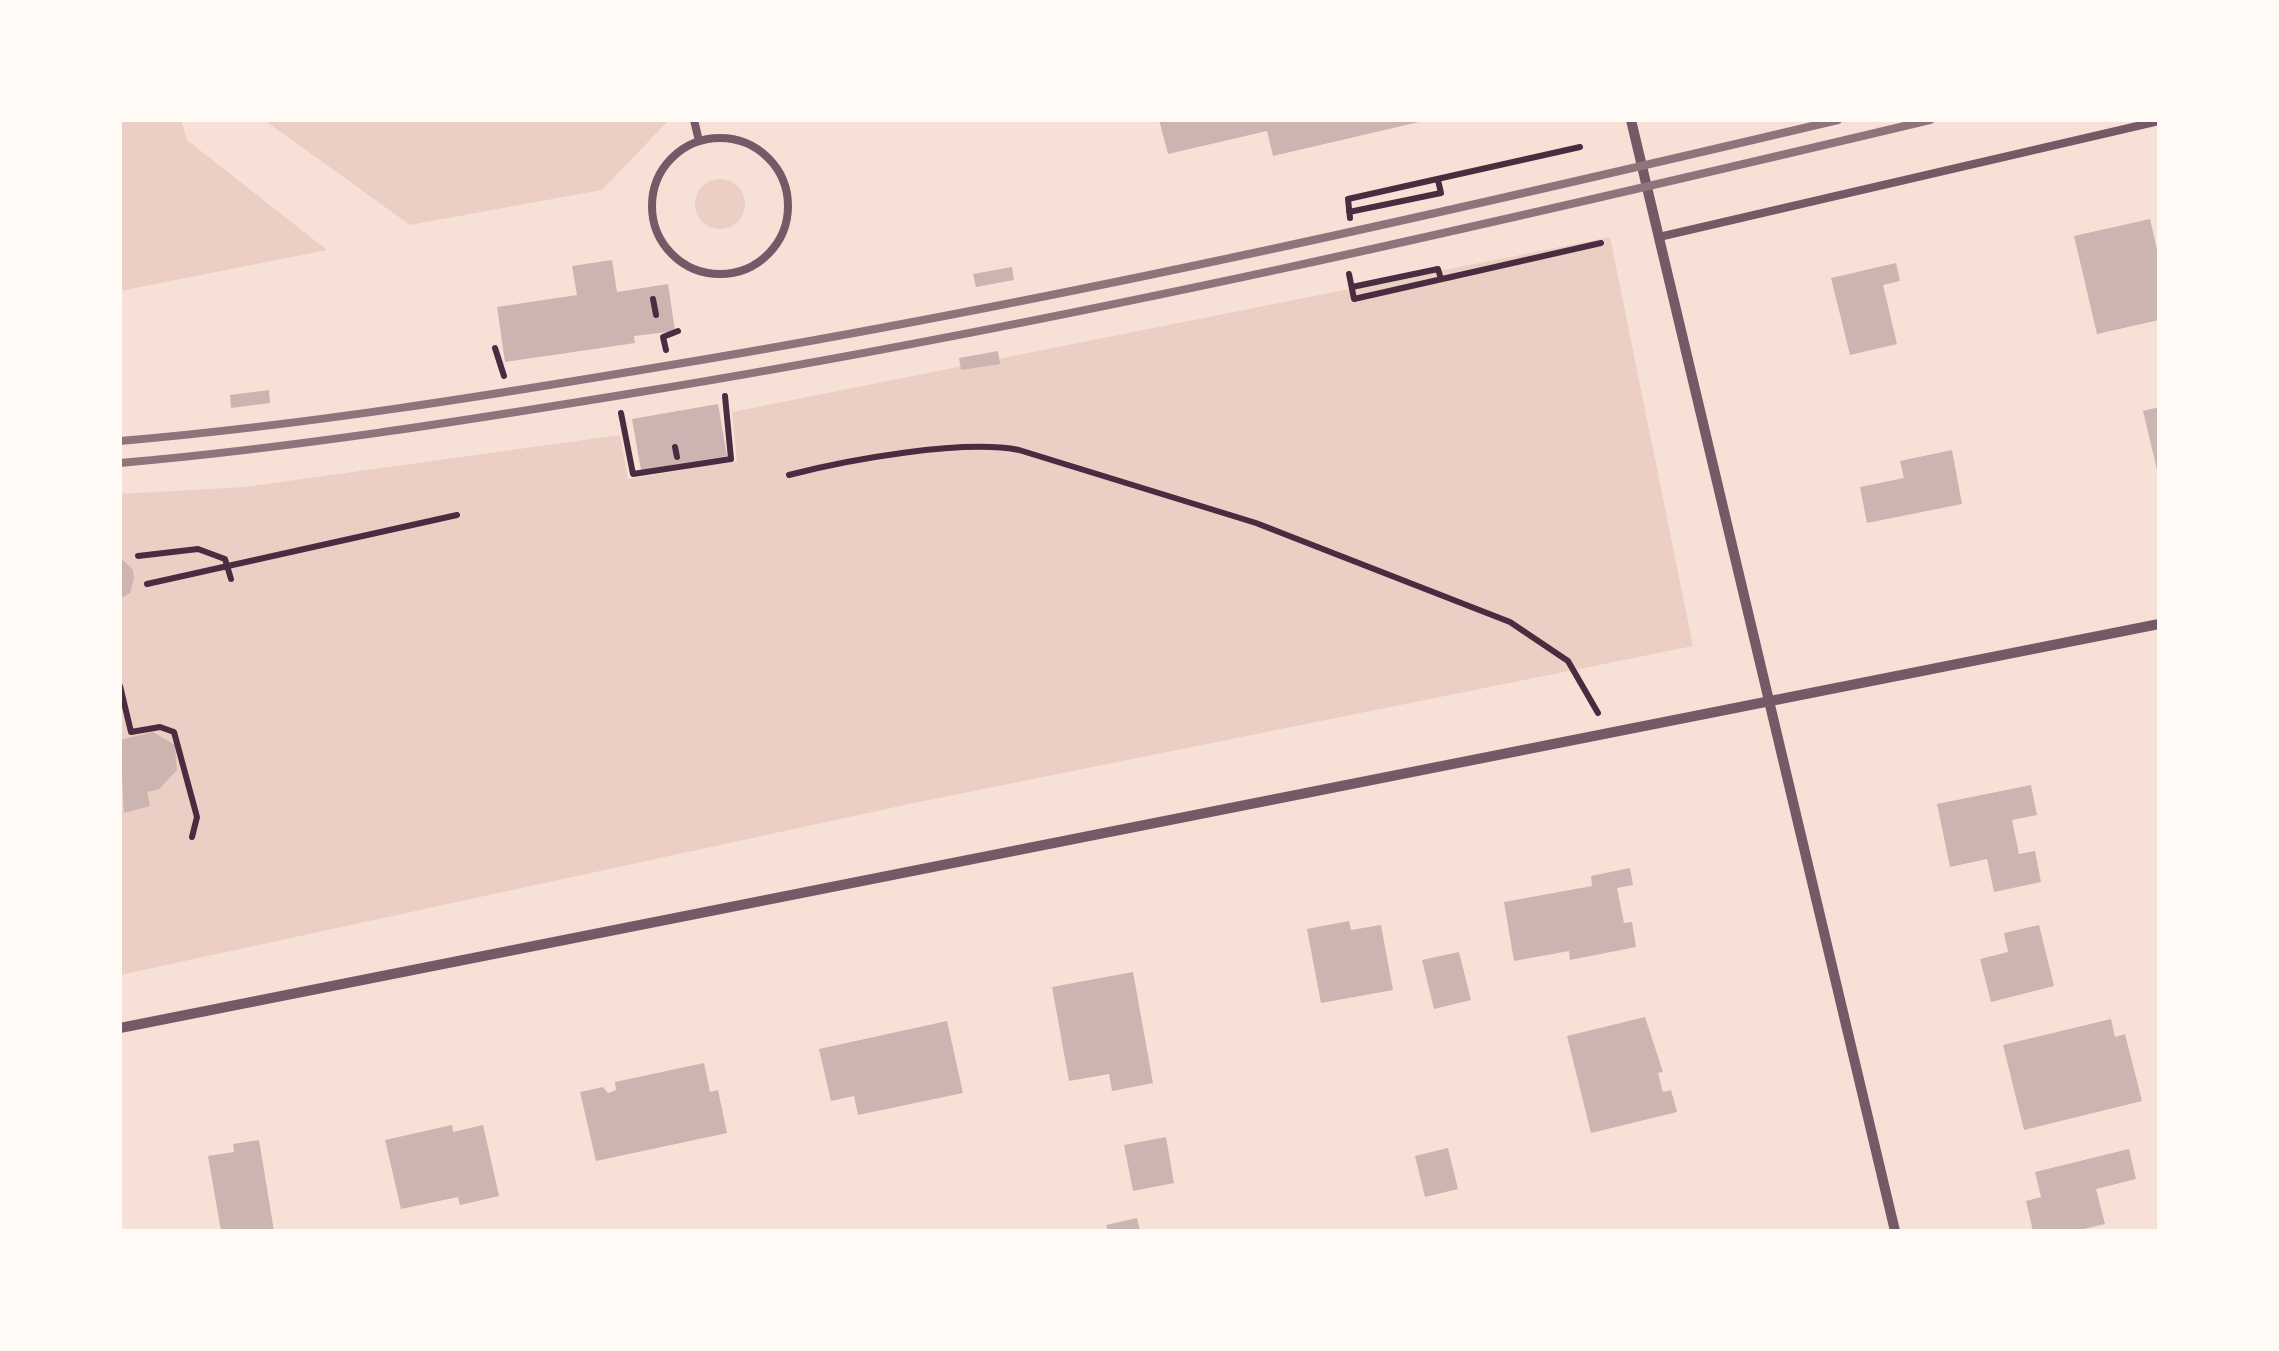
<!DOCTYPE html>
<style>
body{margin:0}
#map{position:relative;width:2279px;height:1351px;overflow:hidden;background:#f7e1d7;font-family:Montserrat,sans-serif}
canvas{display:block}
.frame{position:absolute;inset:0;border:122px solid #fffaf5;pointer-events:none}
</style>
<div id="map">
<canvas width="2279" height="1351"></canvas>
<div class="frame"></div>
</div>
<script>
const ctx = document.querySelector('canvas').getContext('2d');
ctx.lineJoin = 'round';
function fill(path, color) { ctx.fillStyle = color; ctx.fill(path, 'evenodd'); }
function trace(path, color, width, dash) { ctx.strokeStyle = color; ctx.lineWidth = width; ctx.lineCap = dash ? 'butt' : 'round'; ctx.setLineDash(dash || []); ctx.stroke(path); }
fill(new Path2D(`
 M 120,120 L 181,120 L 187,140 L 327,250 L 120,291 Z
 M 264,120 L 669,120 L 602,190 L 410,225 Z
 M695 204a25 25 0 1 1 50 0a25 25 0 1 1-50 0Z
 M 1610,237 L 1693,646 L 914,803 L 120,975 L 120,494 L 244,487 L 620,435 L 628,479 L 737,461 L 732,412 Z`), '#ebcfc5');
fill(new Path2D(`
 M 1159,120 L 1419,120 L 1419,122 L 1273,156 L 1267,131 L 1168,154 Z
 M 2150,219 L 2159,258 L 2159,320 L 2097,334 L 2074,236 Z
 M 612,260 L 617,292 L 668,284 L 675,331 L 634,336 L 635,343 L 505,362 L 497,307 L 577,295 L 572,266 Z
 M 1896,263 L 1900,281 L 1883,285 L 1897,344 L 1850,355 L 1831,278 Z
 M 1012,267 L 1014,280 L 976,287 L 973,274 Z
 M 998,351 L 1000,364 L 961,370 L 959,358 Z
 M 269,390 L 270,403 L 231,408 L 230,395 Z
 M 718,404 L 727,456 L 641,470 L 632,419 Z
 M 2159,407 L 2159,474 L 2158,474 L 2143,411 Z
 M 1952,450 L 1962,504 L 1867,523 L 1860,487 L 1904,478 L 1900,461 Z
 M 120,557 L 133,570 L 134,579 L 130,593 L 120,599 Z
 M 153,732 L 175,745 L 177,770 L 159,789 L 147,792 L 150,806 L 124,813 L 120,740 Z
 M 2031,785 L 2037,815 L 2012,820 L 2019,854 L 2035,851 L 2041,882 L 1994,892 L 1987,859 L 1950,867 L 1937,804 Z
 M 1630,868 L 1633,885 L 1617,888 L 1624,923 L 1632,922 L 1636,947 L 1570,960 L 1569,951 L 1514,961 L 1504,902 L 1592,886 L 1591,876 Z
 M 1349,921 L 1351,930 L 1381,925 L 1393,990 L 1321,1003 L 1307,929 Z
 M 2039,925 L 2054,986 L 1991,1002 L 1980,959 L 2008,952 L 2004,933 Z
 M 1459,952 L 1471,1000 L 1434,1009 L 1422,960 Z
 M 1133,972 L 1153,1083 L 1112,1091 L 1109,1074 L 1069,1081 L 1052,987 Z
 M 1645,1017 L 1663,1072 L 1658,1073 L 1663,1092 L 1671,1090 L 1677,1112 L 1591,1133 L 1567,1036 Z
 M 2111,1019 L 2115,1037 L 2125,1034 L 2142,1101 L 2024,1130 L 2003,1045 Z
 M 947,1021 L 963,1093 L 858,1115 L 854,1096 L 831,1101 L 819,1049 Z
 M 704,1063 L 710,1092 L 718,1090 L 727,1133 L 596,1161 L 580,1092 L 603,1087 L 608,1093 L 616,1090 L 615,1082 Z
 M 452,1125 L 453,1132 L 483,1125 L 499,1196 L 460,1205 L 458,1197 L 401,1209 L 385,1140 Z
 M 1166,1137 L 1174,1183 L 1133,1191 L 1124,1145 Z
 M 259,1140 L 274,1231 L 221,1231 L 208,1156 L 234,1152 L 233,1144 Z
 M 1448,1148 L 1458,1189 L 1425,1197 L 1415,1156 Z
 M 2129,1149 L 2136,1179 L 2096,1189 L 2105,1224 L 2075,1231 L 2033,1231 L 2026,1201 L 2041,1197 L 2035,1172 Z
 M 1137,1218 L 1140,1231 L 1108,1231 L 1106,1225 Z`), '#ccb4b1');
trace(new Path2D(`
 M 1349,212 L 1441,193 L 1438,180
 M 1350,218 L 1348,199 L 1580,147
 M 1349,274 L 1354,299 L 1601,243
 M 1352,287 L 1438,269 L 1441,279
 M 653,299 L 656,315
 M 495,348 L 504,376
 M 666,350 L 663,337 L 678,331
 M 621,413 L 633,474 L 731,459 L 725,396
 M 675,447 L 677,457
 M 789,475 C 846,460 962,439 1019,450 L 1256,523 L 1510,622 L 1568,661 L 1598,713
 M 138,556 L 198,549 L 225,559 L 231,579
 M 147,584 L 457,515
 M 120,686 L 131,732 L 160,727 L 174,732 L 197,817 L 192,837`), '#4a2c40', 6);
trace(new Path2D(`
 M 694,120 L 699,141
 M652 206a68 68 0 1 1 136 0a68 68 0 1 1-136 0Z
 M 1659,237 L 2159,121`), '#755966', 8);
trace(new Path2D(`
 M 1631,120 L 1895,1231
 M 120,1028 L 2159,624`), '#755966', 10);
trace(new Path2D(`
 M 120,441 C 307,425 492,395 677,364 C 1068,299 1452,211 1838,120
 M 120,463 C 292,448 463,421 634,393 C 1071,322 1500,222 1930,120`), '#8f747c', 8);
</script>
